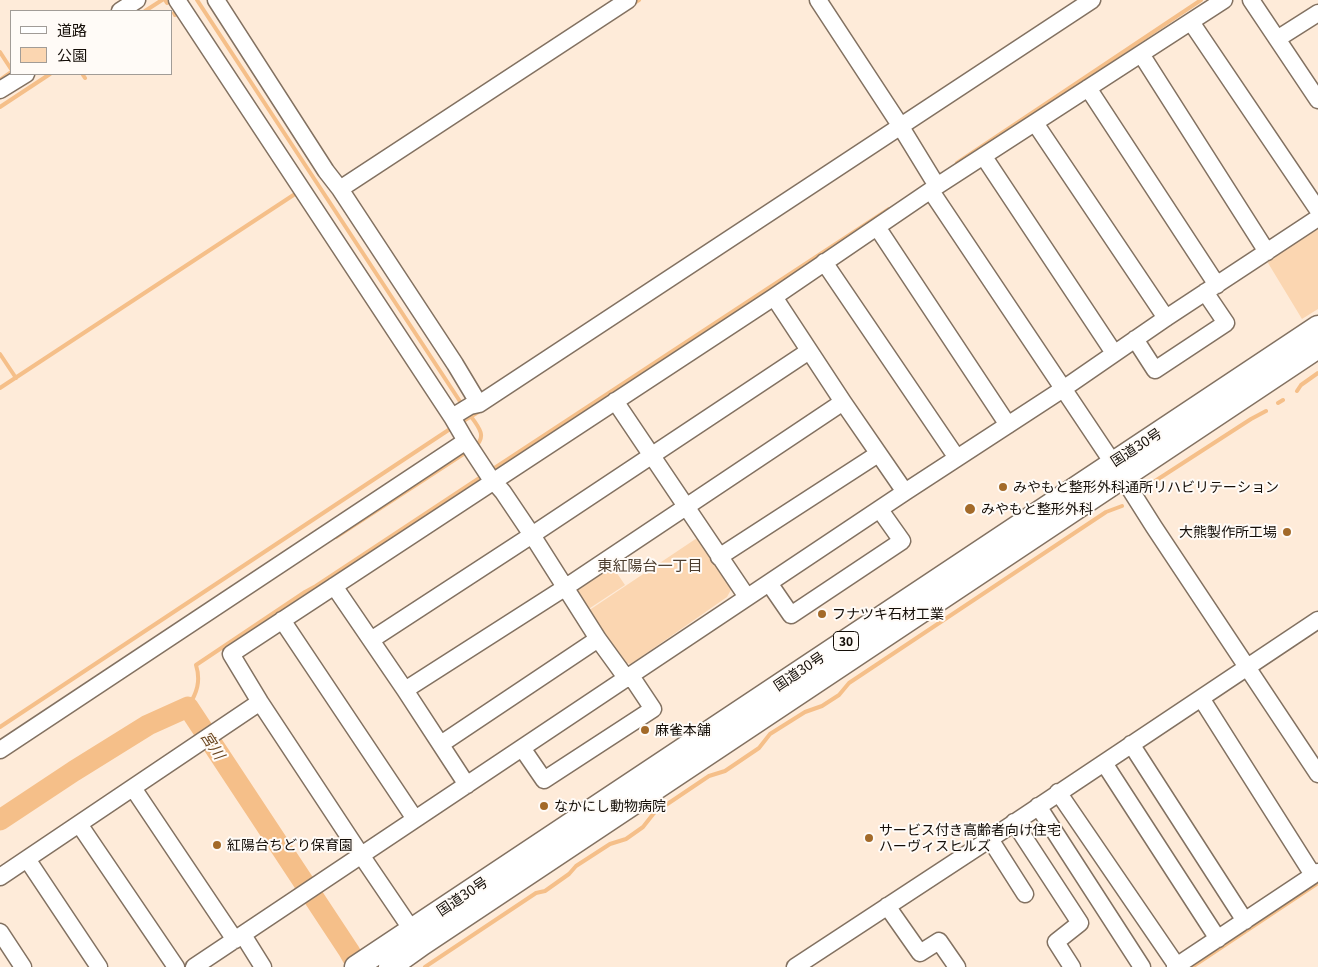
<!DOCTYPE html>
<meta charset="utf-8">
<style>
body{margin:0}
#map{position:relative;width:1318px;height:967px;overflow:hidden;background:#feebd9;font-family:Georgia,"Noto Sans JP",serif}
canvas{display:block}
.legend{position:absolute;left:10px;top:10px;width:162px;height:65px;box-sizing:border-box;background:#fffbf7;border:1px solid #a19c97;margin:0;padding:6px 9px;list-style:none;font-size:15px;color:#140e08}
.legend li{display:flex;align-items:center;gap:10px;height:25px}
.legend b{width:25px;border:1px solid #a19c97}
</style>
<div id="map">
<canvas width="1318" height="967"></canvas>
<ul class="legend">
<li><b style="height:6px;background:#fff"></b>道路</li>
<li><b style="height:14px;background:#fbd6b1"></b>公園</li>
</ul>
</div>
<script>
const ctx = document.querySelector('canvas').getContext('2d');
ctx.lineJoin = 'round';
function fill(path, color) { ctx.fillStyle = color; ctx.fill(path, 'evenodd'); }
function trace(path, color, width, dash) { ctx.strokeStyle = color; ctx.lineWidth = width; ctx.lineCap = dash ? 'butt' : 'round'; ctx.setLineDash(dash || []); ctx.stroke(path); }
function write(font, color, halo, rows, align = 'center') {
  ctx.font = font + ' Georgia,"Noto Sans JP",serif'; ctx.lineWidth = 4; ctx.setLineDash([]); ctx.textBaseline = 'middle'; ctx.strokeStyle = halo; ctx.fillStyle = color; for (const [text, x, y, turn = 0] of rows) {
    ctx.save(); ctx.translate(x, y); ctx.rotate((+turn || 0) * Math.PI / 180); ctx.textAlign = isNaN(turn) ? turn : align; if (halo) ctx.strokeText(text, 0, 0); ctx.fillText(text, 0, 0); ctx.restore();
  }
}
fill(new Path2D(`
 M 1318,223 L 1318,309 L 1302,319 L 1265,258 Z
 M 700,536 L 733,586 L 727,597 L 631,664 L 621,662 L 588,611 Z
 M 610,563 L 625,585 L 587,610 L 576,594 L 578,584 Z`), '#fbd6b1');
trace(new Path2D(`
 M 165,0 L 167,3
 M 197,0 L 463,406
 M 631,5 L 639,0
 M 145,11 L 162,0
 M 174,13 L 175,15
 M 0,52 L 11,69
 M 83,75 L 85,78
 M 0,80 L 11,72
 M 0,107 L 50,74
 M 957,163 L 1201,0
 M 0,354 L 16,378
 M 0,388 L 295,194
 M 1297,391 L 1301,385 L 1318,373
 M 1278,403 L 1283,400
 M 467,411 C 475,423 490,436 474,447
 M 465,420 L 480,411
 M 490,471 L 889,209
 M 1143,493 L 1152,483 L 1251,419 L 1266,411
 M 336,537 L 468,451
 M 188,707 C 197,693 201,681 196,665 L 305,592 L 316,586 L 484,475
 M 0,727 L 450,429
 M 425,967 L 536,893 L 545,891 L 569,874 L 576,866 L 610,844 L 626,839 L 643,827 L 654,813 L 709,776 L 725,771 L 759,748 L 770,734 L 805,712 L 822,706 L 839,695 L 849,683 L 1106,512 L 1122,506
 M 1192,967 L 1318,883`), '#f5bf89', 4);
trace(new Path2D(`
 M 0,820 L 74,771 L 148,725 L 188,707 L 349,951 L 358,967`), '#f5bf89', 21);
const minor = new Path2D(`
 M 177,0 L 452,417 L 466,441 L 489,476 L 503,492 L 532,535 L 598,639 L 627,679
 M 216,0 L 326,171 L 340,189 L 455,364 L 479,404
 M 818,0 L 896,119 L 937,186
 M 1251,0 L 1318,100
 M 120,11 L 137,0
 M 1191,22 L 1318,210
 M 1277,39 L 1318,13
 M 1141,54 L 1267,252
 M 1088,88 L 1217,285
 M 0,90 L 26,74
 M 1035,123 L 1166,318
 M 984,157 L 1114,353
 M 340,189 L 628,0
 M 931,191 L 1123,478 L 1154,527 L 1318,774
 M 877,227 L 1008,425
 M 824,262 L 957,458
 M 774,297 L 843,402 L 905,492
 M 1135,339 L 1155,370 L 1226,323 L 1205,292
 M 615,401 L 747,597
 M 452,417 L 470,406 L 479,404 L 1092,0
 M 719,557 L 878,454
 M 769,583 L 791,615 L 902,541 L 880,510
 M 334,586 L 405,690 L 467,785
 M 282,620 L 415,819
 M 371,640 L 532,535 L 809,351
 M 405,690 L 566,587 L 843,402
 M 1201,698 L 1313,875
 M 441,744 L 598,639
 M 1131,744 L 1245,921
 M 522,748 L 544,780 L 653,709 L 631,676
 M 0,750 L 466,441
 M 1104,763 L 1218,939
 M 133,788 L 235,940
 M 1058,792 L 1177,966
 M 1038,806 L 1142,967
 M 1014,822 L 1080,923 L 1056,942 L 1072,967
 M 79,824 L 176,967
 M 990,839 L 1025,894
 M 27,859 L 99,967
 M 0,877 L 260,702
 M 887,906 L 920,953 L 939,941 L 957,967
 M 0,932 L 23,967
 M 243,935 L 263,967
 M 418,939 L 361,855 L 260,702 L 231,654 L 774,297 L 937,186 L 1224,0
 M 194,967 L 905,492 L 1063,389 L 1166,318 L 1318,218
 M 795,967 L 990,839 L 1318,620
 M 1175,967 L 1318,872`);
const highway = new Path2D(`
 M 356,967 L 1318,327
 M 390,967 L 422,944 L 1318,347`);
trace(minor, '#827161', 19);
trace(highway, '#827161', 25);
trace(minor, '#fff', 16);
trace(highway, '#fff', 22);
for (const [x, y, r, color] of [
 [1003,487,5,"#a36a29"],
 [970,509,6,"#a36a29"],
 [1287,532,5,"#a36a29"],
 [822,614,5,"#a36a29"],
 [645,730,5,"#a36a29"],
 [544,806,5,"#a36a29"],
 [869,838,5,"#a36a29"],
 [217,845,5,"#a36a29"]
]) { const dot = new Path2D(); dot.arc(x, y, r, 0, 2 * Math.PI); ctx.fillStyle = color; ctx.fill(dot); trace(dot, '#fffbf7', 2); }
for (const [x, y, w] of [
 [846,641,25]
]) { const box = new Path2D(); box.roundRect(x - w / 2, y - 9.5, w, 19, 4); ctx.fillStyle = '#fffbf7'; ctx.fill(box); trace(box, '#140e08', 1); }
write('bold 12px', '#140e08', null, [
 ["30",846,641]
]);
write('14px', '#140e08', '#fffbf7', [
 ["国道30号",1136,447,-33],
 ["国道30号",799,671,-34],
 ["国道30号",462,896,-34]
]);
write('14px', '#140e08', '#fffbf7', [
 ["みやもと整形外科通所リハビリテーション",1013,487],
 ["みやもと整形外科",981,509],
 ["大熊製作所工場",1277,532,"right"],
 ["フナツキ石材工業",832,614],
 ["麻雀本舗",655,730],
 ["なかにし動物病院",554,806],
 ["サービス付き高齢者向け住宅",879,830],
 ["ハーヴィスヒルズ",879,846],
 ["紅陽台ちどり保育園",227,845]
], 'left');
write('15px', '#4b3c2d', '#fffbf7', [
 ["東紅陽台一丁目",650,565]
]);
write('italic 15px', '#6a451e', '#fffbf7', [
 ["宮川",213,745,57]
]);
</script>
